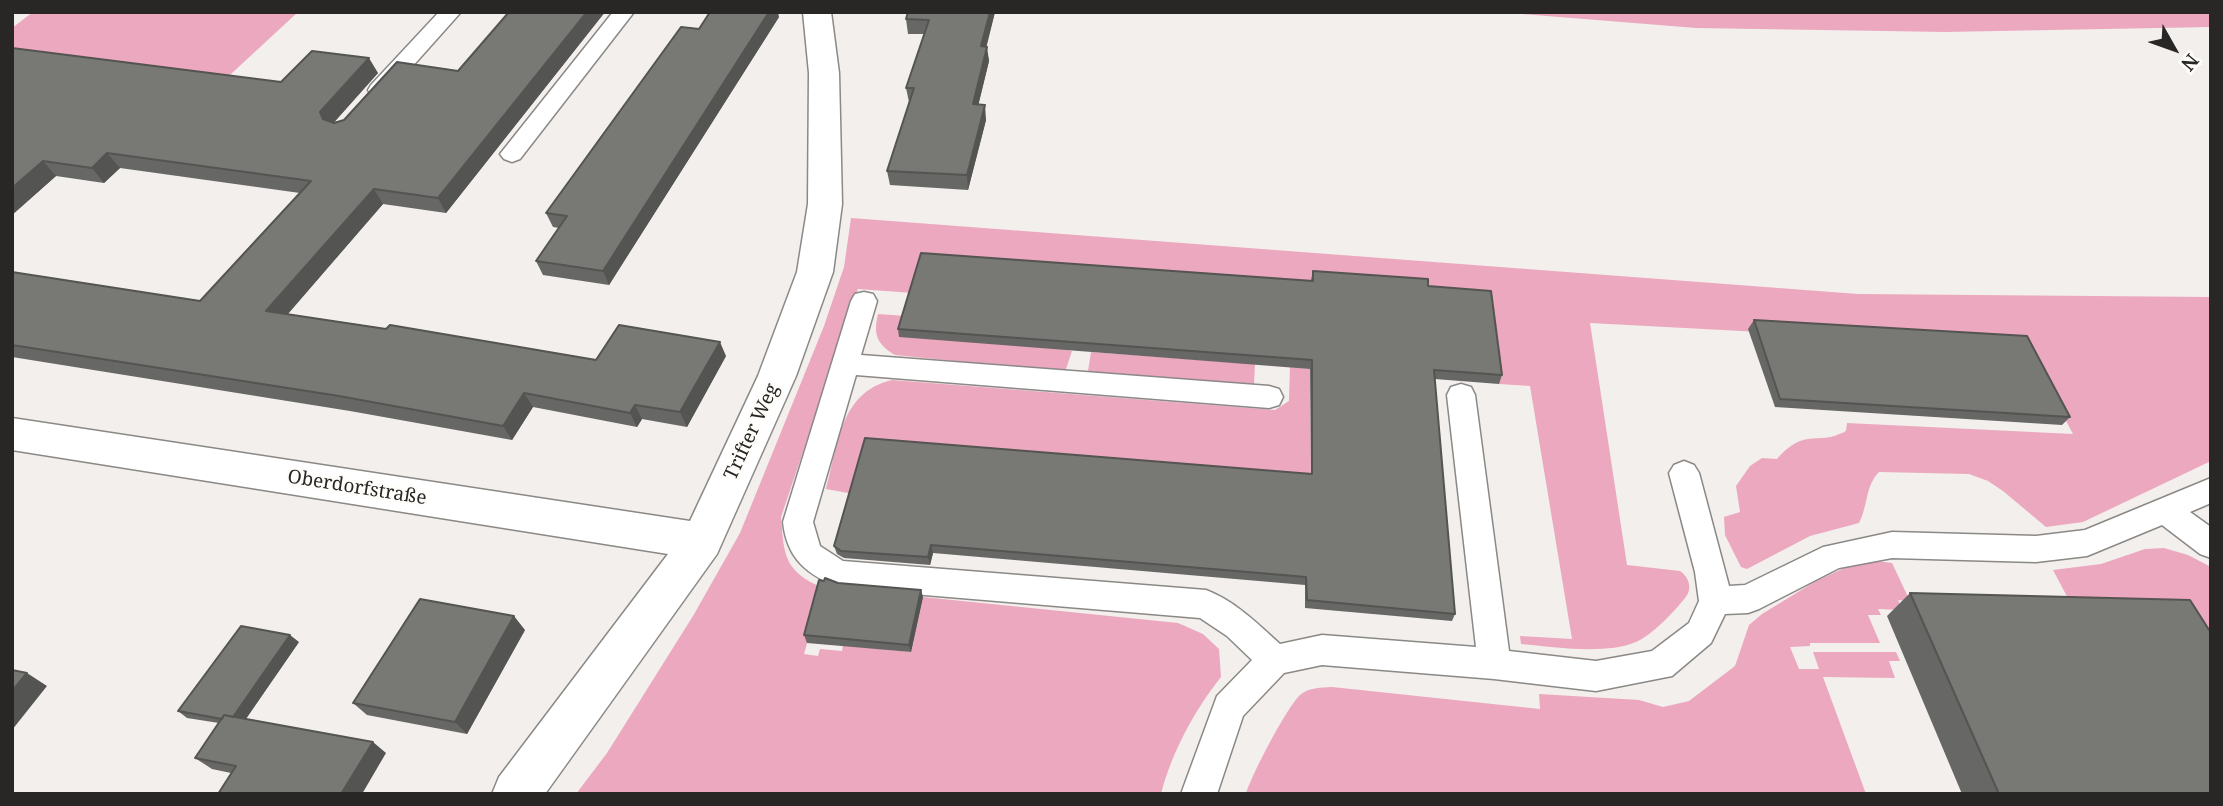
<!DOCTYPE html>
<meta charset="utf-8">
<style>
body{margin:0}
#map{position:relative;width:2223px;height:806px;overflow:hidden;background:#f2efed;font-family:"Noto Serif",serif}
canvas{display:block}
.frame{position:absolute;inset:0;border:14px solid #282726;pointer-events:none}
.north{position:absolute;left:2139px;top:14px;width:70px;height:70px;-webkit-text-stroke:5px #fffdfa;paint-order:stroke;rotate:130deg;font-size:19px;font-weight:700;line-height:28px;text-align:center;color:#282726}
.north::after{content:'';display:block;margin:auto;width:24px;height:32px;background:#282726;clip-path:polygon(50% 0,100% 100%,50% 72%,0 100%)}
</style>
<div id="map">
<canvas width="2223" height="806"></canvas>
<div class="frame"></div>
<div class="north">N</div>
</div>
<script>
const ctx = document.querySelector('canvas').getContext('2d');
ctx.lineJoin = 'round';
function fill(path, color) { ctx.fillStyle = color; ctx.fill(path, 'evenodd'); }
function trace(path, color, width, dash) { ctx.strokeStyle = color; ctx.lineWidth = width; ctx.lineCap = dash ? 'butt' : 'round'; ctx.setLineDash(dash || []); ctx.stroke(path); }
function write(font, color, halo, rows, align = 'center') {
  ctx.font = font + ' "Noto Serif",serif'; ctx.lineWidth = 6; ctx.setLineDash([]); ctx.textBaseline = 'middle'; ctx.strokeStyle = halo; ctx.fillStyle = color; for (const [text, x, y, turn = 0] of rows) {
    ctx.save(); ctx.translate(x, y); ctx.rotate((+turn || 0) * Math.PI / 180); ctx.textAlign = isNaN(turn) ? turn : align; if (halo) ctx.strokeText(text, 0, 0); ctx.fillText(text, 0, 0); ctx.restore();
  }
}
fill(new Path2D(`
 M 33,12 L 298,12 L 191,111 L 12,61 L 12,28 Z
 M 1497,12 L 2211,12 L 2211,27 L 1945,32 L 1696,28 Z
 M 851,218 L 1858,294 L 2211,297 L 2211,461 L 2083,522 L 2046,527 L 2003,491 L 1988,481 L 1969,474 L 1879,472 C 1865,486 1868,506 1859,523 L 1810,536 L 1747,569 L 1741,567 L 1725,535 L 1724,517 L 1740,512 L 1736,486 L 1750,466 L 1762,458 L 1777,459 C 1806,426 1817,447 1846,431 L 1847,423 L 2073,434 L 2026,346 L 1590,323 L 1627,565 L 1680,571 C 1689,577 1693,589 1685,598 C 1674,612 1652,635 1636,642 C 1605,655 1555,647 1521,644 L 1520,636 L 1572,639 L 1530,386 L 1499,384 L 1488,299 L 1311,289 L 913,293 L 858,289 L 781,517 C 784,556 784,571 823,588 L 804,654 L 818,656 L 820,649 L 842,651 L 843,645 L 911,652 L 923,597 L 1178,623 L 1203,634 L 1219,649 L 1221,677 C 1194,711 1172,752 1161,794 L 576,794 L 607,753 L 693,616 L 740,533 L 824,326 L 844,267 Z
 M 878,314 L 906,316 L 1072,351 L 1065,372 L 895,355 C 877,344 873,335 878,314 Z
 M 1091,352 L 1255,364 L 1254,384 L 1250,386 L 1090,374 L 1088,371 Z
 M 1290,367 L 1310,369 L 1311,482 L 854,494 L 826,489 C 838,445 840,392 892,380 L 1275,410 L 1289,401 Z
 M 2164,548 L 2188,555 L 2211,567 L 2211,675 L 2080,621 L 2053,570 L 2101,564 L 2145,549 Z
 M 1877,561 L 1892,563 L 1910,601 L 1898,600 L 1903,610 L 1878,609 L 1881,615 L 1868,615 L 1880,643 L 1810,643 L 1810,646 L 1790,647 L 1799,669 L 1819,669 L 1813,652 L 1896,652 L 1900,661 L 1889,661 L 1895,678 L 1823,677 L 1866,794 L 1246,794 C 1251,776 1287,707 1300,695 C 1309,687 1321,688 1332,687 L 1540,709 L 1539,694 L 1639,700 L 1663,707 L 1689,701 L 1735,666 L 1749,625 L 1762,614 L 1816,581 L 1851,565 Z`), '#eca8be');
const lane = new Path2D(`
 M 439,12 L 461,12 L 387,95 L 371,95 L 368,90 L 371,85 Z
 M 613,12 L 634,12 L 520,159 L 512,162 L 504,159 L 500,154 L 504,149 Z
 M 864,292 L 873,294 L 877,301 L 861,355 L 1269,386 L 1279,389 L 1283,397 L 1279,405 L 1269,408 L 856,375 L 813,522 L 820,546 L 843,561 L 1206,590 C 1235,601 1258,624 1280,644 L 1322,635 L 1476,647 L 1447,395 L 1451,387 L 1461,384 L 1471,387 L 1475,395 L 1509,651 L 1596,661 L 1652,651 L 1689,623 L 1699,601 L 1695,572 L 1669,473 L 1674,465 L 1684,461 L 1694,465 L 1699,473 L 1729,586 L 1745,585 L 1823,547 L 1892,532 L 2036,536 L 2085,530 L 2211,478 L 2211,503 L 2190,512 L 2211,527 L 2211,558 L 2200,554 L 2162,525 L 2087,556 L 2036,562 L 1892,558 L 1839,568 L 1759,609 L 1748,613 L 1725,614 L 1711,643 L 1672,676 L 1596,691 L 1494,679 L 1322,665 L 1284,673 L 1243,716 L 1217,794 L 1181,794 L 1217,696 L 1252,660 L 1227,636 L 1200,618 L 841,588 C 807,575 787,559 783,522 L 851,301 L 855,294 Z`);
const street = new Path2D(`
 M 803,12 L 831,12 L 839,73 L 842,204 L 833,272 L 796,376 L 717,554 L 545,794 L 492,794 L 499,777 L 668,554 L 12,450 L 12,418 L 690,521 L 758,376 L 797,272 L 808,204 L 809,73 Z`);
trace(lane, '#8b8986', 3);
trace(street, '#8b8986', 3);
fill(lane, '#fff');
fill(street, '#fff');
fill(new Path2D(`
 M 509,12 L 605,12 L 446,213 L 383,204 L 288,314 L 596,360 L 726,356 L 687,427 L 642,419 L 637,427 L 533,407 L 512,440 L 350,411 L 12,357 L 12,272 L 200,301 L 300,193 L 120,168 L 104,183 L 56,176 L 12,215 L 12,48 L 281,82 L 378,73 L 334,122 L 344,120 L 458,71 Z
 M 995,12 L 986,46 L 989,61 L 978,105 L 986,120 L 968,190 L 890,185 L 887,171 L 909,102 L 906,88 L 924,34 L 908,34 L 906,19 Z
 M 779,17 L 609,285 L 543,275 L 536,261 L 559,228 L 553,227 L 546,213 L 699,29 Z
 M 1313,271 L 1428,286 L 1502,375 L 1499,384 L 1435,379 L 1455,614 L 1452,621 L 1305,608 L 1305,585 L 933,553 L 930,565 L 844,558 L 837,554 L 834,546 L 1311,473 L 1310,369 L 899,337 L 898,329 L 1311,280 Z
 M 1754,320 L 2070,417 L 2062,425 L 1775,407 L 1748,329 Z
 M 838,583 L 923,597 L 911,652 L 807,643 L 804,635 Z
 M 1910,593 L 2211,794 L 1962,794 L 1887,616 Z
 M 525,630 L 467,734 L 367,715 L 353,703 Z
 M 299,642 L 246,719 L 386,753 L 231,773 L 212,769 L 195,758 L 219,723 L 187,718 L 178,711 Z`), '#676765');
fill(new Path2D(`
 M 587,12 L 605,12 L 446,213 L 438,198 Z
 M 769,12 L 778,12 L 779,17 L 609,285 L 603,271 Z
 M 990,12 L 995,12 L 983,61 L 981,46 Z
 M 987,47 L 989,61 L 975,119 L 973,104 Z
 M 369,58 L 378,73 L 330,127 L 323,119 L 320,112 Z
 M 985,105 L 986,120 L 968,190 L 967,175 Z
 M 107,153 L 120,168 L 104,183 L 92,168 Z
 M 43,161 L 56,176 L 12,215 L 12,188 Z
 M 374,189 L 383,204 L 278,325 L 266,311 Z
 M 720,342 L 726,356 L 687,427 L 680,412 Z
 M 524,393 L 533,407 L 512,440 L 503,426 Z
 M 635,405 L 642,419 L 637,427 L 630,413 Z
 M 931,545 L 933,553 L 930,565 L 928,557 Z
 M 921,590 L 923,597 L 911,652 L 909,645 Z
 M 514,616 L 525,630 L 467,734 L 455,722 Z
 M 290,635 L 299,642 L 240,727 L 231,720 Z
 M 27,673 L 47,686 L 12,730 L 12,691 Z
 M 373,742 L 386,753 L 362,794 L 341,794 Z`), '#545452');
const building = new Path2D(`
 M 509,12 L 587,12 L 438,198 L 374,189 L 266,311 L 386,329 L 390,325 L 596,360 L 619,325 L 720,342 L 680,412 L 635,405 L 630,413 L 524,393 L 503,426 L 339,396 L 12,345 L 12,272 L 200,301 L 311,181 L 107,153 L 92,168 L 43,161 L 12,188 L 12,48 L 281,82 L 312,51 L 369,58 L 320,112 L 323,119 L 334,123 L 344,120 L 397,62 L 458,71 Z
 M 710,12 L 769,12 L 603,271 L 536,261 L 567,216 L 546,213 L 681,27 L 699,29 Z
 M 908,12 L 990,12 L 981,46 L 987,47 L 973,104 L 985,105 L 967,175 L 887,171 L 914,88 L 906,88 L 929,20 L 906,19 Z
 M 921,253 L 1313,281 L 1313,271 L 1428,279 L 1428,286 L 1491,291 L 1502,375 L 1434,370 L 1455,614 L 1307,600 L 1306,577 L 931,545 L 928,557 L 841,551 L 834,546 L 865,438 L 1312,474 L 1312,360 L 898,329 Z
 M 1754,320 L 2027,336 L 2070,417 L 1780,399 Z
 M 825,578 L 838,583 L 921,590 L 909,645 L 804,635 L 819,580 L 824,581 Z
 M 1910,593 L 2190,600 L 2211,633 L 2211,794 L 1999,794 Z
 M 420,599 L 514,616 L 455,722 L 353,703 Z
 M 241,626 L 290,635 L 233,717 L 224,715 L 222,719 L 178,711 Z
 M 12,670 L 27,673 L 12,691 Z
 M 224,715 L 373,742 L 341,794 L 218,794 L 236,766 L 195,758 Z`);
fill(building, '#787875');
trace(building, '#545452', 2);
write('19px', '#282726', '#fffdfa', [
 ["Trifter Weg",752,432,-65],
 ["Oberdorfstraße",357,488,9]
]);
</script>
